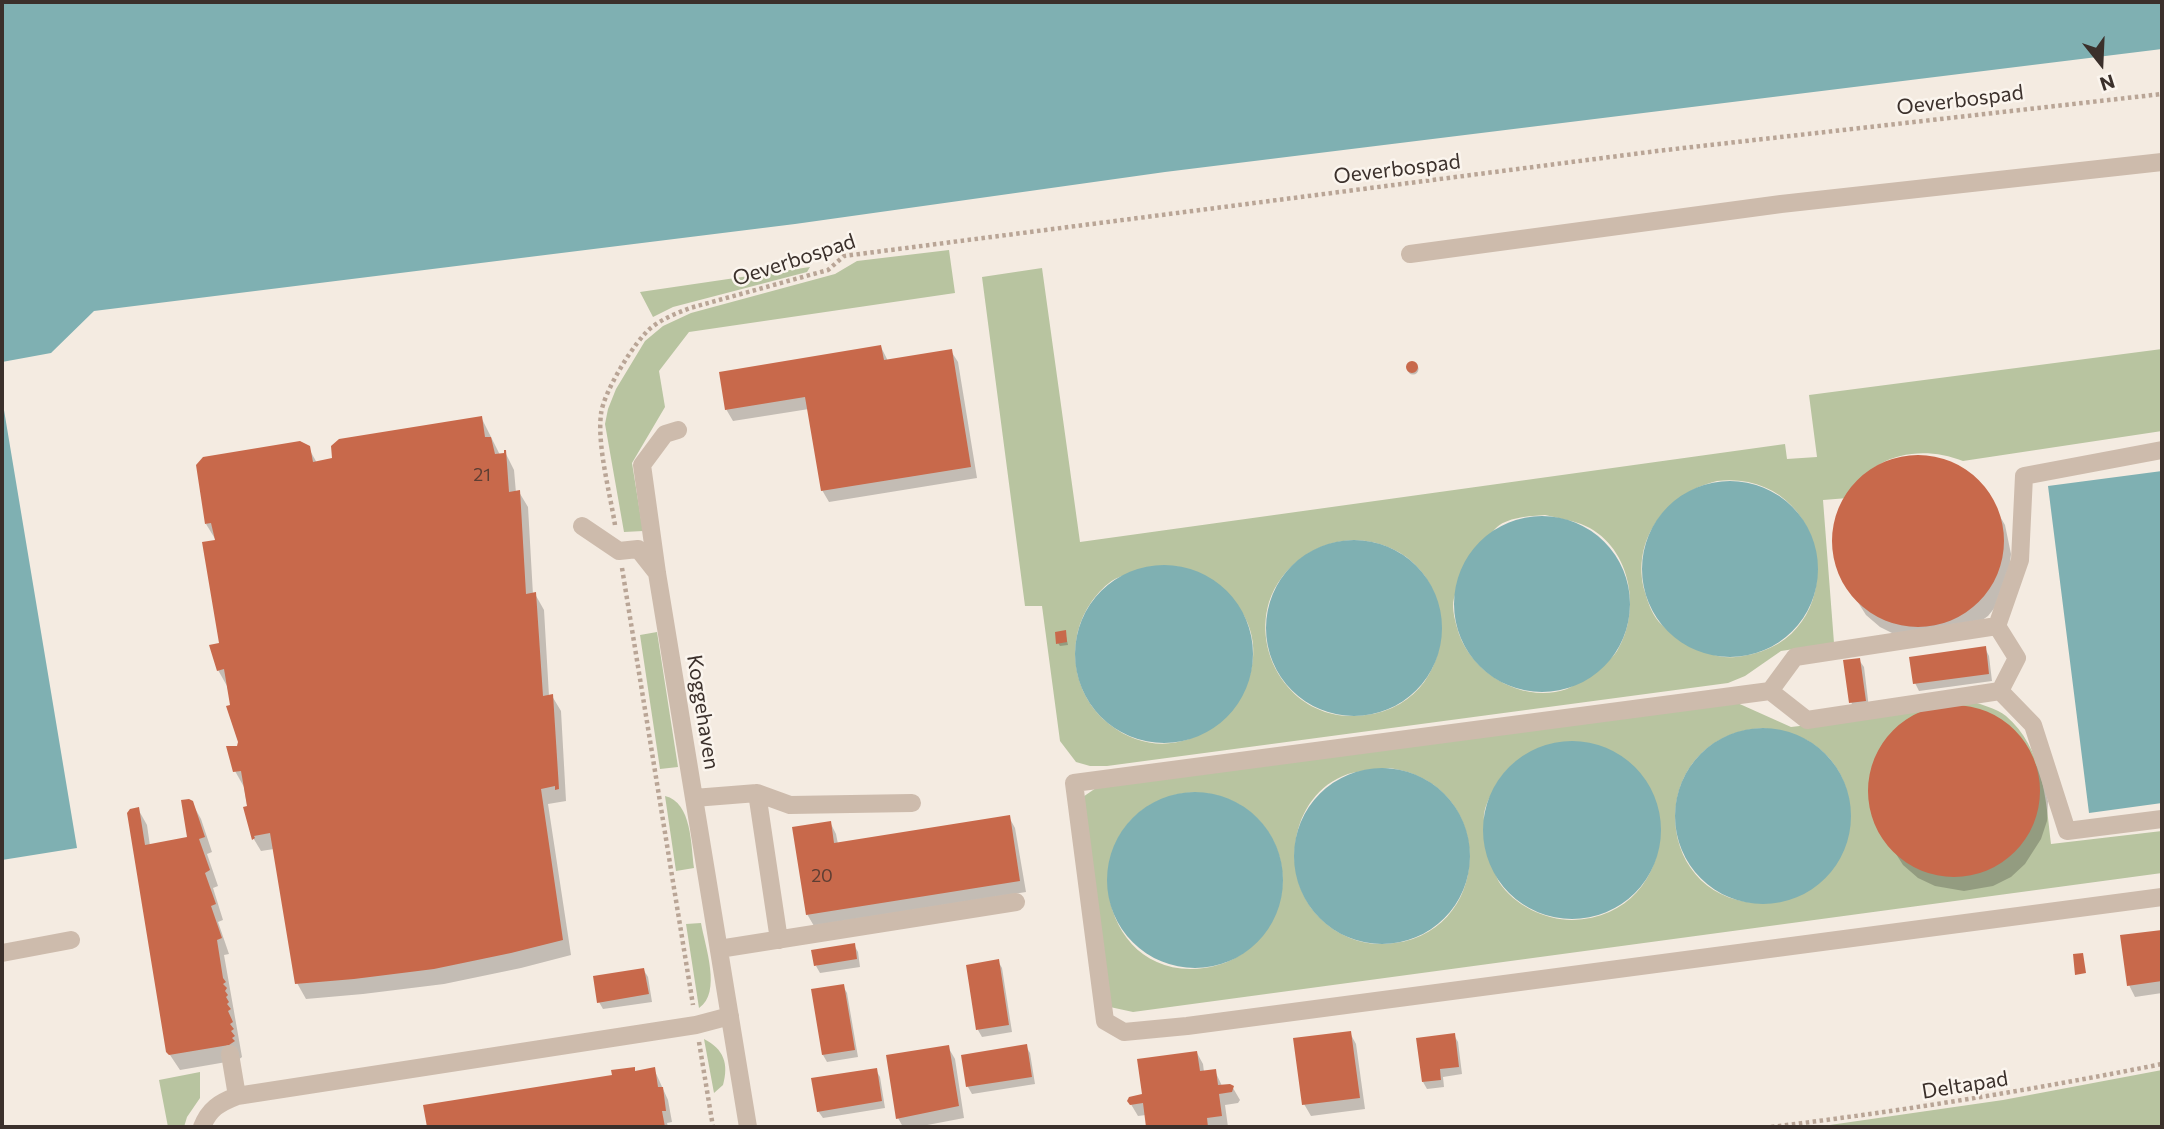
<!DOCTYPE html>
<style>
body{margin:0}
#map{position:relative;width:2164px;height:1129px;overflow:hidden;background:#f4ebe1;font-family:Commissioner,sans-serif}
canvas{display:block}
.frame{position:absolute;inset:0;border:4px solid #3b302b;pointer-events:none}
.north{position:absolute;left:2066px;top:28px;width:70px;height:70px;-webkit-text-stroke:5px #fbf5ee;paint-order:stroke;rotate:162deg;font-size:19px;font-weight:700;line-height:28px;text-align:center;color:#3b302b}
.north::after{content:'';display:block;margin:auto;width:24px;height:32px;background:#3b302b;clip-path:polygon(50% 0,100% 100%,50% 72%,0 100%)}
</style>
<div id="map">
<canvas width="2164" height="1129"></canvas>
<div class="frame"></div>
<div class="north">N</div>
</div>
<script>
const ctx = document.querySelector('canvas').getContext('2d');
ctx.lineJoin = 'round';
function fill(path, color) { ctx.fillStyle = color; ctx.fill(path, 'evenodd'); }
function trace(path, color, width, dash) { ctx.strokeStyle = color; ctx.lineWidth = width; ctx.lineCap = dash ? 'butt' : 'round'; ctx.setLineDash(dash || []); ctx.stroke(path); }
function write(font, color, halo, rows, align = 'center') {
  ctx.font = font + ' Commissioner,sans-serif'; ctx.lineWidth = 5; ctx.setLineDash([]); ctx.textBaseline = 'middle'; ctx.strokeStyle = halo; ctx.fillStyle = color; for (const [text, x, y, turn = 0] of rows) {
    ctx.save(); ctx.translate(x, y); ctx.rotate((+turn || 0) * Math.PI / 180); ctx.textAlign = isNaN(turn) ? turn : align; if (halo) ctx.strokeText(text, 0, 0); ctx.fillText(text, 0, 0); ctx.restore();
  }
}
fill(new Path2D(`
 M 949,250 L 955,293 L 689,332 L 659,371 L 665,407 L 632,463 L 643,531 L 624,532 L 605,424 L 608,409 L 616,389 L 645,341 L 663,326 L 691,313 L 835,274 L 857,261 Z
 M 810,267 L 807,272 L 673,307 L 653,317 L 640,292 Z
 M 1042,268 L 1080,542 L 1785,444 L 1787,459 L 1817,457 L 1809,395 L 2162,349 L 2162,431 L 1963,461 C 1920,444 1870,454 1848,498 L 1823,500 L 1834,643 L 1781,651 L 1745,676 L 1728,683 L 1107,766 L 1090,766 L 1076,762 L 1060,741 L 1042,606 L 1025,606 L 982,277 ZM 1717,481 C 1833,468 1857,639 1743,656 C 1719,660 1709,654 1689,642 C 1680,637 1669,632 1662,625 C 1653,617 1648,603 1645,592 C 1630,540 1667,493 1717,481 ZM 1545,515 C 1557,518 1570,520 1581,524 C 1630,543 1643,609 1617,651 C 1611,660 1602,665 1593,671 C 1585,677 1576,685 1567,689 C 1524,704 1474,675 1459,634 C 1456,624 1451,609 1454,598 C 1457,586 1469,572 1475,561 C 1481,551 1487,537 1495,529 C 1506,517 1530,516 1545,515 ZM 1354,540 C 1470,544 1470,714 1354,716 C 1329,717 1304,706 1288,687 C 1268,664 1260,632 1269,602 C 1281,566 1316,541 1354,540 ZM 1172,566 C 1192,568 1203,576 1219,588 C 1311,656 1199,795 1109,724 C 1072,695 1064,640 1092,601 C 1098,593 1106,584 1115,579 C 1131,571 1154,570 1172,566 Z
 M 657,632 L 678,767 L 660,769 L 640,635 Z
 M 1966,699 C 1978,704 1997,708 2006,716 C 2043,748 2046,799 2051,844 L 2162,831 L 2162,873 L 1133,1012 L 1110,1007 L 1077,801 L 1096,788 L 1733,701 L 1791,727 L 1896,715 ZM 1763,728 C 1780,732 1799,734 1813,744 C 1860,775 1862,846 1820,881 C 1801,897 1782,904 1757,903 C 1648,897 1646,735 1763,728 ZM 1575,742 C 1692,753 1685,917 1572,920 C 1545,920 1514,905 1499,882 C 1494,873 1493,861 1491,851 C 1489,841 1484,830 1484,820 C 1483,812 1487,802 1491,795 C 1506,760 1539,743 1575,742 ZM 1390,768 C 1500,784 1494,939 1385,944 C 1361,945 1339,936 1322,920 C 1278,879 1288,795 1348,774 C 1361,770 1377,770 1390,768 ZM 1185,793 C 1269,786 1315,882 1256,942 C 1241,957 1225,965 1204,968 C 1093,983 1068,812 1185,793 Z
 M 665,796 C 692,802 691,846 694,868 L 676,871 Z
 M 701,923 C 705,946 722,993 699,1008 L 686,924 Z
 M 704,1039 C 724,1049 729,1064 723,1085 L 714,1093 Z
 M 2162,1070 L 2162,1127 L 1816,1127 L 2003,1100 Z
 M 200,1072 L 200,1098 L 187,1117 L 184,1127 L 168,1127 L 159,1080 Z`), '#b8c4a0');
fill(new Path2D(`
 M 2,2 L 2162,2 L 2162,49 L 1165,172 L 795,224 L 94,311 L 51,353 L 2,362 Z
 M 2,398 L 77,848 L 2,860 Z
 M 2162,471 L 2162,803 L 2089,813 L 2048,486 Z
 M1642 569a88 88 0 1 1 176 0a88 88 0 1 1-176 0Z
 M1454 604a88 88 0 1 1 176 0a88 88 0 1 1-176 0Z
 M1266 628a88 88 0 1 1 176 0a88 88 0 1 1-176 0Z
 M1075 654a89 89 0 1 1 178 0a89 89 0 1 1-178 0Z
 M1675 816a88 88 0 1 1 176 0a88 88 0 1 1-176 0Z
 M1483 830a89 89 0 1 1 178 0a89 89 0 1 1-178 0Z
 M1294 856a88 88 0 1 1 176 0a88 88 0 1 1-176 0Z
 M1107 880a88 88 0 1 1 176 0a88 88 0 1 1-176 0Z`), '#7fb0b2');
fill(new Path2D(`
 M 881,347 L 888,361 L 951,351 L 958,362 L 977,478 L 829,502 L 822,490 L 809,409 L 733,421 L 726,409 Z
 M1407.5 369a5.5 5.5 0 1 1 11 0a5.5 5.5 0 1 1-11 0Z
 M 481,417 L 500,455 L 506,454 L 514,470 L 516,493 L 519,492 L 528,507 L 533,595 L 535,594 L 544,610 L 549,696 L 552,696 L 561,711 L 566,801 L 548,804 L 571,955 L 521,968 L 444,984 L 363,994 L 306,999 L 297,983 L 274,849 L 261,851 L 252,836 L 244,787 L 235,771 L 240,742 L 227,686 L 218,670 L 221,645 L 217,542 L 206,524 L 308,447 L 317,463 Z
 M 1919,457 L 1948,463 L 1973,478 L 1986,492 L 2005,525 L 2011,554 L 2008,583 L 2000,601 L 1988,616 L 1964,633 L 1898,636 L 1880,627 L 1866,615 L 1840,574 L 1834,545 L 1838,516 L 1846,499 L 1857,483 L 1881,466 L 1899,459 Z
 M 1065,632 L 1068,645 L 1060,646 L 1058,643 Z
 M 1985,648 L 1989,656 L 1992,681 L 1919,691 L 1915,683 Z
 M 1859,660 L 1864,667 L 1869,708 L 1855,710 L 1851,702 Z
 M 1954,706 L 1973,709 L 1991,715 L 2015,732 L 2041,773 L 2048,801 L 2047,821 L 2041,839 L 2025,864 L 2011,877 L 1993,886 L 1964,891 L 1935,886 L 1918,878 L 1903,865 L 1877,824 L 1870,796 L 1871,777 L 1877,758 L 1893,733 L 1916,716 L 1934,709 Z
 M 192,803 L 201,819 L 212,852 L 207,854 L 218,886 L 213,888 L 223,920 L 218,922 L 229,954 L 224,955 L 242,1057 L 238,1060 L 180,1070 L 168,1052 L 138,809 L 147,825 L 150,846 L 189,839 Z
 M 1009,817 L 1015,828 L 1026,892 L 814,926 L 807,914 L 830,822 L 836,834 L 838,844 Z
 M 2162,931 L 2162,993 L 2135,997 L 2129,985 L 2122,937 Z
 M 854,945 L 858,952 L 860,967 L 820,973 L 816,966 Z
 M 998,961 L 1002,968 L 1012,1032 L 982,1037 L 978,1030 Z
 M 643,969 L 648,977 L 652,1002 L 603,1009 L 599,1002 Z
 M 843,986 L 847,993 L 858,1057 L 827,1062 L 823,1055 Z
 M 1350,1033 L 1356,1044 L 1365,1109 L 1311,1116 L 1304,1104 Z
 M 1454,1035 L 1458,1042 L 1462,1074 L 1443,1077 L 1444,1087 L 1427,1089 L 1423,1082 Z
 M 1026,1046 L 1030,1053 L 1035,1084 L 972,1094 L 968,1087 L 963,1056 Z
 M 948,1047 L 955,1059 L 964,1118 L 917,1127 L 903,1127 L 898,1118 Z
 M 1197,1053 L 1203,1064 L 1204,1072 L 1215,1071 L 1222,1086 L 1233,1088 L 1240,1100 L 1238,1103 L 1225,1105 L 1228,1127 L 1148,1127 L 1146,1115 L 1138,1116 L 1129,1101 L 1144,1096 Z
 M 634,1069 L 636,1072 L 654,1069 L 668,1100 L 672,1122 L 667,1123 L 668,1127 L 429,1127 L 425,1106 L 614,1076 Z
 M 876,1070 L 880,1077 L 885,1108 L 823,1118 L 818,1111 Z`), '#0003');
fill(new Path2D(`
 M 881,345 L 884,360 L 952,349 L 971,467 L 821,491 L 805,397 L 725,410 L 719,372 Z
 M1406 367a6 6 0 1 1 12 0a6 6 0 1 1-12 0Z
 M 482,416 L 485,437 L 491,437 L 495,454 L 504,453 L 504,450 L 506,450 L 509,492 L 520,490 L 526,594 L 536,592 L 543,696 L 553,694 L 559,789 L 555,790 L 555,786 L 541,789 L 563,940 L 511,953 L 434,969 L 354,979 L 295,984 L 270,833 L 254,836 L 255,838 L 252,840 L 243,807 L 247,806 L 241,771 L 233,772 L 226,746 L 237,746 L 238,742 L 226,706 L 230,705 L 224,669 L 217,671 L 209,645 L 219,643 L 202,542 L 215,540 L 211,523 L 205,524 L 196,465 L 203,457 L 300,441 L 310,446 L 313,462 L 332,458 L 331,446 L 339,439 Z
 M1832 541a86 86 0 1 1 172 0a86 86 0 1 1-172 0Z
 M 1066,630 L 1067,642 L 1056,644 L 1055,632 Z
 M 1986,646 L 1989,674 L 1913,684 L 1909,657 Z
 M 1860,658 L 1866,701 L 1849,703 L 1843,660 Z
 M1868 791a86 86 0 1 1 172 0a86 86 0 1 1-172 0Z
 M 189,799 L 193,801 L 205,837 L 199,839 L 210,870 L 205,873 L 216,904 L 211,906 L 222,938 L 217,940 L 223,978 L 226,982 L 223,984 L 227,988 L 225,991 L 228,995 L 226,997 L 229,1002 L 227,1004 L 231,1009 L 228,1011 L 233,1022 L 230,1024 L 234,1029 L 231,1031 L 235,1036 L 232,1038 L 235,1041 L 229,1045 L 169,1055 L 166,1052 L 127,813 L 130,809 L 139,807 L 145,845 L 187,837 L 181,800 Z
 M 1010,815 L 1020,881 L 806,915 L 792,827 L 831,821 L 834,843 Z
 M 2162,930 L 2162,981 L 2127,986 L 2120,935 Z
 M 855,943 L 857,959 L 814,966 L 811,950 Z
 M 2083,953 L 2086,973 L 2075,975 L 2073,954 Z
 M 999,959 L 1009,1025 L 976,1030 L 966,965 Z
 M 644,968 L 649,994 L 597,1003 L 593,976 Z
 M 844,984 L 855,1050 L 822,1055 L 811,989 Z
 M 1351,1031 L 1360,1098 L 1302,1105 L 1293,1038 Z
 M 1455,1033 L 1459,1067 L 1440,1069 L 1441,1080 L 1422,1082 L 1416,1038 Z
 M 1027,1044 L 1032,1077 L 966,1087 L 961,1055 Z
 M 949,1045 L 959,1106 L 896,1119 L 886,1055 Z
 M 1197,1051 L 1200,1071 L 1216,1069 L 1218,1085 L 1230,1084 L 1234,1086 L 1232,1092 L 1219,1094 L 1222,1116 L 1207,1118 L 1208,1127 L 1146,1127 L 1143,1103 L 1130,1105 L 1127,1101 L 1129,1097 L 1142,1094 L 1137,1059 Z
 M 635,1067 L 635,1071 L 655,1067 L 658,1087 L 663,1087 L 666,1111 L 662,1111 L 665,1127 L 427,1127 L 423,1105 L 612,1075 L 611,1070 Z
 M 877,1068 L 882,1101 L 817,1112 L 811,1078 Z`), '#c8694b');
trace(new Path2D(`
 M 615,525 C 610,493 597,446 601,414 C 603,393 635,340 652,327 C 664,318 677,313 690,308 L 828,270 L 844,256 L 1657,151 L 2162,94
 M 622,568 L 693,1005
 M 699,1042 L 713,1127
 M 1771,1127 C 1902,1111 2032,1090 2162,1064`), '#b9a596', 4.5, [3.5, 3.5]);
trace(new Path2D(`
 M 1410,254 L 1781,204 L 2162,162
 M 678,430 L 665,434 L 642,465 L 657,573 L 748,1127
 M 582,526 L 619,551 L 638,549 L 657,573
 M 1997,626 L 2020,560 L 2024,476 L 2162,450
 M 1770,691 L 1795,657 L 1997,626 L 2017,658 L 2000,691 L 1807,720 L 1770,691 L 1074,783 L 1105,1021 L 1124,1032 L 1187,1026 L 2162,897
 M 2000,691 L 2033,725 L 2067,831 L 2162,819
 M 757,793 L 779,940
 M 694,798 L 757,793 L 790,805 L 912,803
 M 719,949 L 1016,902
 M 2,953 L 71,940
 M 230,1054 L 237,1096
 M 202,1127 C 209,1109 219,1103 237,1096 L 696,1025 L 730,1016`), '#cdbbac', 18);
write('18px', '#5e3e33', null, [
 ["21",482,475],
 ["20",822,876]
]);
write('21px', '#3b302b', '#fbf5ee', [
 ["Oeverbospad",1960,100,-7],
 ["Oeverbospad",1397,169,-7],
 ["Oeverbospad",794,260,-18],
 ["Koggehaven",703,712,81],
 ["Deltapad",1965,1085,-9]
]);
</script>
